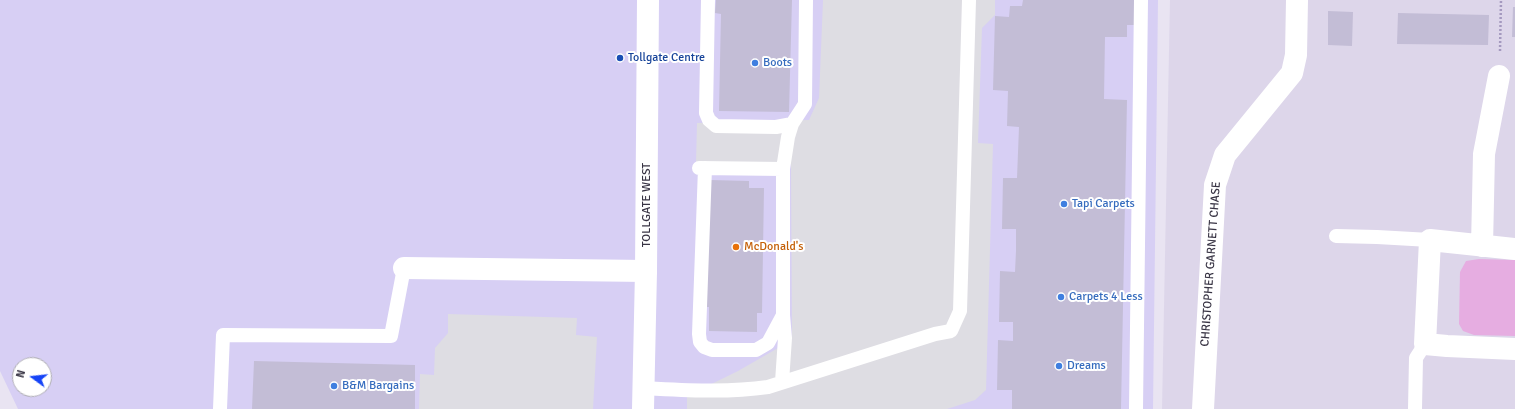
<!DOCTYPE html>
<style>
body{margin:0}
#map{position:relative;width:1515px;height:409px;overflow:hidden;background:#e9e4f2;font-family:Signika,sans-serif}
canvas{display:block}
.north{position:absolute;left:12px;top:357px;width:40px;height:40px;box-sizing:border-box;background:#fff;border:1px solid #afaeb4;border-radius:50%;rotate:285deg;font-size:11px;font-weight:700;line-height:16px;text-align:center;color:#383444}
.north::after{content:'';display:block;margin:auto;width:14px;height:18px;background:#1644f7;clip-path:polygon(50% 0,100% 100%,50% 72%,0 100%)}
</style>
<div id="map">
<canvas width="1515" height="409"></canvas>
<div class="north">N</div>
</div>
<script>
const ctx = document.querySelector('canvas').getContext('2d');
ctx.lineJoin = 'round';
function fill(path, color) { ctx.fillStyle = color; ctx.fill(path, 'evenodd'); }
function trace(path, color, width, dash) { ctx.strokeStyle = color; ctx.lineWidth = width; ctx.lineCap = dash ? 'butt' : 'round'; ctx.setLineDash(dash || []); ctx.stroke(path); }
function write(font, color, halo, rows, align = 'center') {
  ctx.font = font + ' Signika,sans-serif'; ctx.lineWidth = 4; ctx.setLineDash([]); ctx.textBaseline = 'middle'; ctx.strokeStyle = halo; ctx.fillStyle = color; for (const [text, x, y, turn = 0] of rows) {
    ctx.save(); ctx.translate(x, y); ctx.rotate((+turn || 0) * Math.PI / 180); ctx.textAlign = isNaN(turn) ? turn : align; if (halo) ctx.strokeText(text, 0, 0); ctx.fillText(text, 0, 0); ctx.restore();
  }
}
fill(new Path2D(`
 M 1170,0 L 1515,0 L 1515,409 L 1162,409 Z`), '#ddd6ea');
fill(new Path2D(`
 M 0,0 L 1158,0 L 1153,409 L 18,409 L 0,371 ZM 20,365 L 44,365 L 44,389 L 20,389 Z`), '#d7cff4');
fill(new Path2D(`
 M 1479,259 L 1515,260 L 1515,336 L 1474,335 L 1463,331 L 1459,324 L 1460,272 L 1466,261 Z`), '#e6ade1');
fill(new Path2D(`
 M 823,0 L 995,0 L 995,15 L 982,28 L 978,143 L 993,144 L 986,390 L 975,400 L 947,409 L 687,409 L 687,396 L 738,371 L 792,340 L 791,164 L 696,163 L 697,123 L 809,120 L 819,98 Z
 M 448,314 L 577,318 L 576,335 L 597,337 L 593,409 L 419,409 L 420,374 L 434,375 L 435,348 L 448,333 Z`), '#dedde3');
fill(new Path2D(`
 M 716,0 L 792,0 L 789,112 L 719,111 L 721,14 L 715,13 Z
 M 1023,0 L 1135,0 L 1135,25 L 1127,25 L 1127,37 L 1105,37 L 1104,99 L 1127,100 L 1121,409 L 1012,409 L 1012,390 L 997,390 L 998,340 L 1013,341 L 1013,322 L 999,322 L 1000,271 L 1015,272 L 1016,251 L 1016,229 L 1002,229 L 1003,178 L 1017,178 L 1019,127 L 1007,126 L 1008,91 L 993,90 L 995,16 L 1009,17 L 1010,6 L 1022,6 Z
 M 1513,7 L 1515,7 L 1515,37 L 1512,37 Z
 M 1328,11 L 1353,12 L 1352,46 L 1328,45 Z
 M 1398,13 L 1489,15 L 1488,45 L 1397,44 Z
 M 710,180 L 749,181 L 749,188 L 764,188 L 762,313 L 757,313 L 757,332 L 709,331 L 709,307 L 706,307 Z
 M 254,361 L 415,365 L 415,409 L 252,409 Z`), '#c3bdd6');
trace(new Path2D(`
 M 1500,51 L 1501,0`), '#a499bf', 2.5, [2, 2]);
trace(new Path2D(`
 M 708,0 L 706,113 L 709,120 L 716,126 L 776,127 L 792,124
 M 699,168 L 783,169
 M 705,168 L 699,334 L 700,342 L 704,347 L 712,350 L 756,350 L 768,343 L 783,315
 M 1336,236 L 1377,237 L 1430,240
 M 782,382 L 785,338 L 783,315 L 783,169 L 788,137 L 792,124 L 805,104 L 806,0
 M 643,388 C 685,390 726,393 768,387 L 935,334 L 951,331 L 960,311 L 969,0
 M 220,409 L 223,335 L 391,336 L 404,268
 M 1136,409 L 1141,0
 M 1415,409 L 1416,358 L 1425,344`), '#fff', 14);
trace(new Path2D(`
 M 1482,246 L 1484,154 L 1499,76
 M 1515,249 L 1430,240 L 1425,344 L 1447,346 L 1515,349
 M 404,268 L 646,271
 M 1203,409 L 1215,185 L 1225,155 L 1292,73 L 1296,55 L 1297,0`), '#fff', 22);
trace(new Path2D(`
 M 643,409 L 646,271 L 648,0`), '#fff', 22);
for (const [x, y, r, color] of [
 [620,58,4,"#1a4fb4"],
 [755,63,4,"#3f7fe0"],
 [1064,204,4,"#3f7fe0"],
 [736,247,4,"#e8710a"],
 [1061,297,4,"#3f7fe0"],
 [1059,366,4,"#3f7fe0"],
 [334,386,4,"#3f7fe0"]
]) { const dot = new Path2D(); dot.arc(x, y, r, 0, 2 * Math.PI); ctx.fillStyle = color; ctx.fill(dot); trace(dot, '#fff', 1.5); }
write('12px', '#164399', '#fff', [
 ["Tollgate Centre",628,58]
], 'left');
write('12px', '#366cbe', '#fff', [
 ["Boots",763,63],
 ["Tapi Carpets",1072,204],
 ["Carpets 4 Less",1069,297],
 ["Dreams",1067,366],
 ["B&M Bargains",342,386]
], 'left');
write('12px', '#383444', '#fff', [
 ["TOLLGATE WEST",647,205,-90],
 ["CHRISTOPHER GARNETT CHASE",1211,264,-86]
]);
write('12px', '#c56008', '#fff', [
 ["McDonald's",744,247]
], 'left');
</script>
